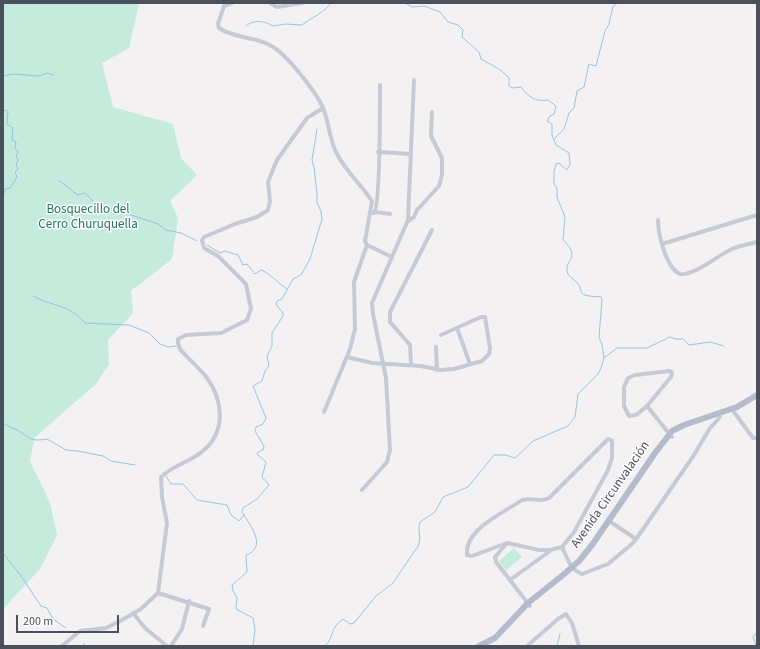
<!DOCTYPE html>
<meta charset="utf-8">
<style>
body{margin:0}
#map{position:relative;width:760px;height:649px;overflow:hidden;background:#f3f1f1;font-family:"Source Sans 3",sans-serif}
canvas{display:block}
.frame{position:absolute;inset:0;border:4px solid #4a505c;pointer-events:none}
.scale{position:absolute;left:16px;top:615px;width:103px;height:18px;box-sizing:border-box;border:2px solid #4a505c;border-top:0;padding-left:5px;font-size:12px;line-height:14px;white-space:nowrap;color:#4a505c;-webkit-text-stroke:3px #fff;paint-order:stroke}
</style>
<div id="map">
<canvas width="760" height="649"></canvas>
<div class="frame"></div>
<div class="scale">200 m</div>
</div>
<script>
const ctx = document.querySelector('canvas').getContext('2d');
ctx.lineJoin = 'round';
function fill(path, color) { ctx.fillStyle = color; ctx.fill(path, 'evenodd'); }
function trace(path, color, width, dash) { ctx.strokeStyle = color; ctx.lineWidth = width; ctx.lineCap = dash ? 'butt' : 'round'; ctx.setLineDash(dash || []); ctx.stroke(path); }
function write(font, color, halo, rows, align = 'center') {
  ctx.font = font + ' "Source Sans 3",sans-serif'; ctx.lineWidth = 3; ctx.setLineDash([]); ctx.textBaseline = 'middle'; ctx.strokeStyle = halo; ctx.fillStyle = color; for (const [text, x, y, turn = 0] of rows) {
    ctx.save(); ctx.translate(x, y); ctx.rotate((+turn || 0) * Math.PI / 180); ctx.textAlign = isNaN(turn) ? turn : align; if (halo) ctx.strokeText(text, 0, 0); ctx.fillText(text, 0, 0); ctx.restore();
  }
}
fill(new Path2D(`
 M 3,3 L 139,3 L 129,48 L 102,63 L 113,107 L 173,124 L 181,158 L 197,175 L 170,201 L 178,218 L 172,259 L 131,291 L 133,313 L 108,340 L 109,364 L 96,384 L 35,437 L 30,461 L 50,503 L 57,535 L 40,569 L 3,609 Z
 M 514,548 L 522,557 L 506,570 L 499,561 Z`), '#c4ebdb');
trace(new Path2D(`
 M 246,26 C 253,19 265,21 273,26 L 285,24 L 302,25 C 312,17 324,13 331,3
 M 3,76 L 13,74 L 39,76 L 47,73 L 53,75
 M 3,110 L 8,111 L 7,124 L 13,128 L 12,140 L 16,142 L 15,148 L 18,152 L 16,155 L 18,160 L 16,165 L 18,169 L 15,172 L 17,177 L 10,188 L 5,189 L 3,198
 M 3,128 L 3,142
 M 554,139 L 564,129 L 569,113 L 574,108 L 577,91 L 584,87 L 589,64 L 596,66 L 605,31 L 609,24 L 613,6 L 618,3
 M 59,181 C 66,184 71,191 78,195 L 85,193 L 95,203 L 158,224 L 166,230 L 181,233 L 197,241
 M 207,245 L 220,253 L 225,251 L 238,255 L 243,265 L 247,264 L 255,274 L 261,270 C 268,272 279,284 287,289
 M 33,296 C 52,307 68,303 85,323 L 129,325 L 149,333 L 160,344 L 168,347 L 176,346
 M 604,358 L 617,348 L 647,348 L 670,337 L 676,339 L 683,339 L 689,345 L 710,342 L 724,346
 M 3,425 L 5,424 C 9,427 13,428 17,430 C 31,438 29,442 47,439 L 66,450 L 78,451 L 103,456 L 111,461 L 135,465
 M 166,476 L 171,484 L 183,484 L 197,500 L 227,505 L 231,515 L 239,521 L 244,515
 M 3,553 L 21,576 L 41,606 L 47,608 L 53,619 L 66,628
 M 83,643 L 86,646
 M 253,646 L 255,629 L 253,618 L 236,609 L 237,598 L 233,591 L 232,585 L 247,572 L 246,555 C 268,547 250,525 242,512 L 243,508 L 257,499 L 269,485 L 262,477 L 266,462 L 257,454 L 258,452 L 263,450 L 264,446 L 255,431 L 256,427 L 263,424 L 266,418 L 253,386 L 262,381 L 265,371 L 269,366 L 267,356 L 272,346 L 272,333 L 283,316 L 283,313 L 276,304 L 277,301 L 282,299 L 293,279 L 301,275 L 310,259 L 322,219 L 321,211 L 317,203 L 317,193 L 314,167 L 312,160 L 317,129
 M 325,646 C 335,636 329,629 343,619 L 350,624 L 354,623 L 376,596 L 393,583 L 418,546 C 422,538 417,530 420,522 L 435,512 L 443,497 L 468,487 L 494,455 L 505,455 L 515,458 L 533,441 L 568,426 L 575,417 L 578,394 L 598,374 L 601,368 L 604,358 L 602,345 L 599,337 L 602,300 L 601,297 C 596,296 590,297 585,295 C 580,294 581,289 579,285 C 576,280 570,278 568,274 C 562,260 583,259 563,240 L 565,217 L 557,197 L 557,188 L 554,184 L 554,171 L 556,164 L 559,163 L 567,170 L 570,164 L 569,153 L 556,145 L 552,135 L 552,124 L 547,121 L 549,117 L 554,114 L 556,106 L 548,100 C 535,102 529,97 521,87 L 512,88 L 509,86 L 509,78 C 501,69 492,65 481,59 L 479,52 L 462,37 L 463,30 L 458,25 L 448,22 L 440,12 L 424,6 L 412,7 L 405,3
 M 557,646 L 560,634
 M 756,646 L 753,637 L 757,632`), '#95c4e4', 1);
trace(new Path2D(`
 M 225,3 L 218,24 L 219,28 C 238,41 260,34 281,53 C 293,64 317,93 323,108 C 329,122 329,138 336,152 C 345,171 361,184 372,201 L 365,241 L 367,245 L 392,257
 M 270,3 L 277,7 L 302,3
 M 225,6 L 232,3
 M 378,152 L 411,154
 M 376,212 L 390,214
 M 371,213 L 374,213 C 380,207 380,101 380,85
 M 658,220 C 658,234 666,268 680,274 C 694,276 717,256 730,250 C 738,246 748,244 757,242
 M 407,222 L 414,217 L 417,210 L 439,186 L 442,175 L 442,158 L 431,136 L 432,112
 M 662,244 L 757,215
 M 457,328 L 470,364
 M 436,347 L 437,370
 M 347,357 L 372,363 L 421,366 L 441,370 L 454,369 L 482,361 L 489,354 L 490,348 L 485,317 L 481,317 L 441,335
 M 411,365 L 410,345 L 390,322 L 390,312 L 432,230
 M 647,406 L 636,415 L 629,416 L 624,406 L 624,387 L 628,378 L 635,375 L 670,371 L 672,373 L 671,377 L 647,406 L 672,437
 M 324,412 L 350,349 L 355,329 L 354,282 L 367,245
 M 734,412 L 753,438 L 757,438
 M 608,439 L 612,441 L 612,458 L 608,470 L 574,532 L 562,547 L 550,550 L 539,550 L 507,543 L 472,556 L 467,555 C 464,529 504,513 522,500 C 532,497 540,503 549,498 Z
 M 362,490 L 387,462 L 390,450 L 386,378 L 373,314 L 372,303 L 408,220 L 414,80
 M 612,523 L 636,539
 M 507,543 L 495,557 L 496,562 L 530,606
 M 562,547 C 567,557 570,570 582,574 L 608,564 L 633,543 L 639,535 L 694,455 L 710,428 L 720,417
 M 510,580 L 550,551
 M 158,593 L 209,609 L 203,626
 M 133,613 L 145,628 L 167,646
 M 62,646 L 80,631 L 106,628 L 120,621 L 141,609 L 158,593 L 167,523 L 162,497 L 161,477 C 173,465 191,462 204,450 C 226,431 223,400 207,378 C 199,367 188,359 180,349 L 178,343 L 178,339 L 186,335 L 221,333 L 247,320 L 251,309 L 246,284 L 218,256 L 204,248 L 202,240 L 204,237 L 235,224 L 257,217 L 268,210 L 270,201 L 268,182 L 277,160 L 307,118 L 323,108
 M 171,646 L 182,629 L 189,601
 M 527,646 L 558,619 L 566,614 L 572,623 L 579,646`), '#c6cad4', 4);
trace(new Path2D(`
 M 479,646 L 495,638 L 528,603 L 563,575 L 579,561 L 592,545 L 655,453 L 672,431 L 684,425 L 737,407 L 757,395`), '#b3bbcc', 6);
write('13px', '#21785e', '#fff', [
 ["Bosquecillo del",88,210],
 ["Cerro Churuquella",88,225]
]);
write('13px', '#4a505c', '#fff', [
 ["Avenida Circunvalación",611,495,-55]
]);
</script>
